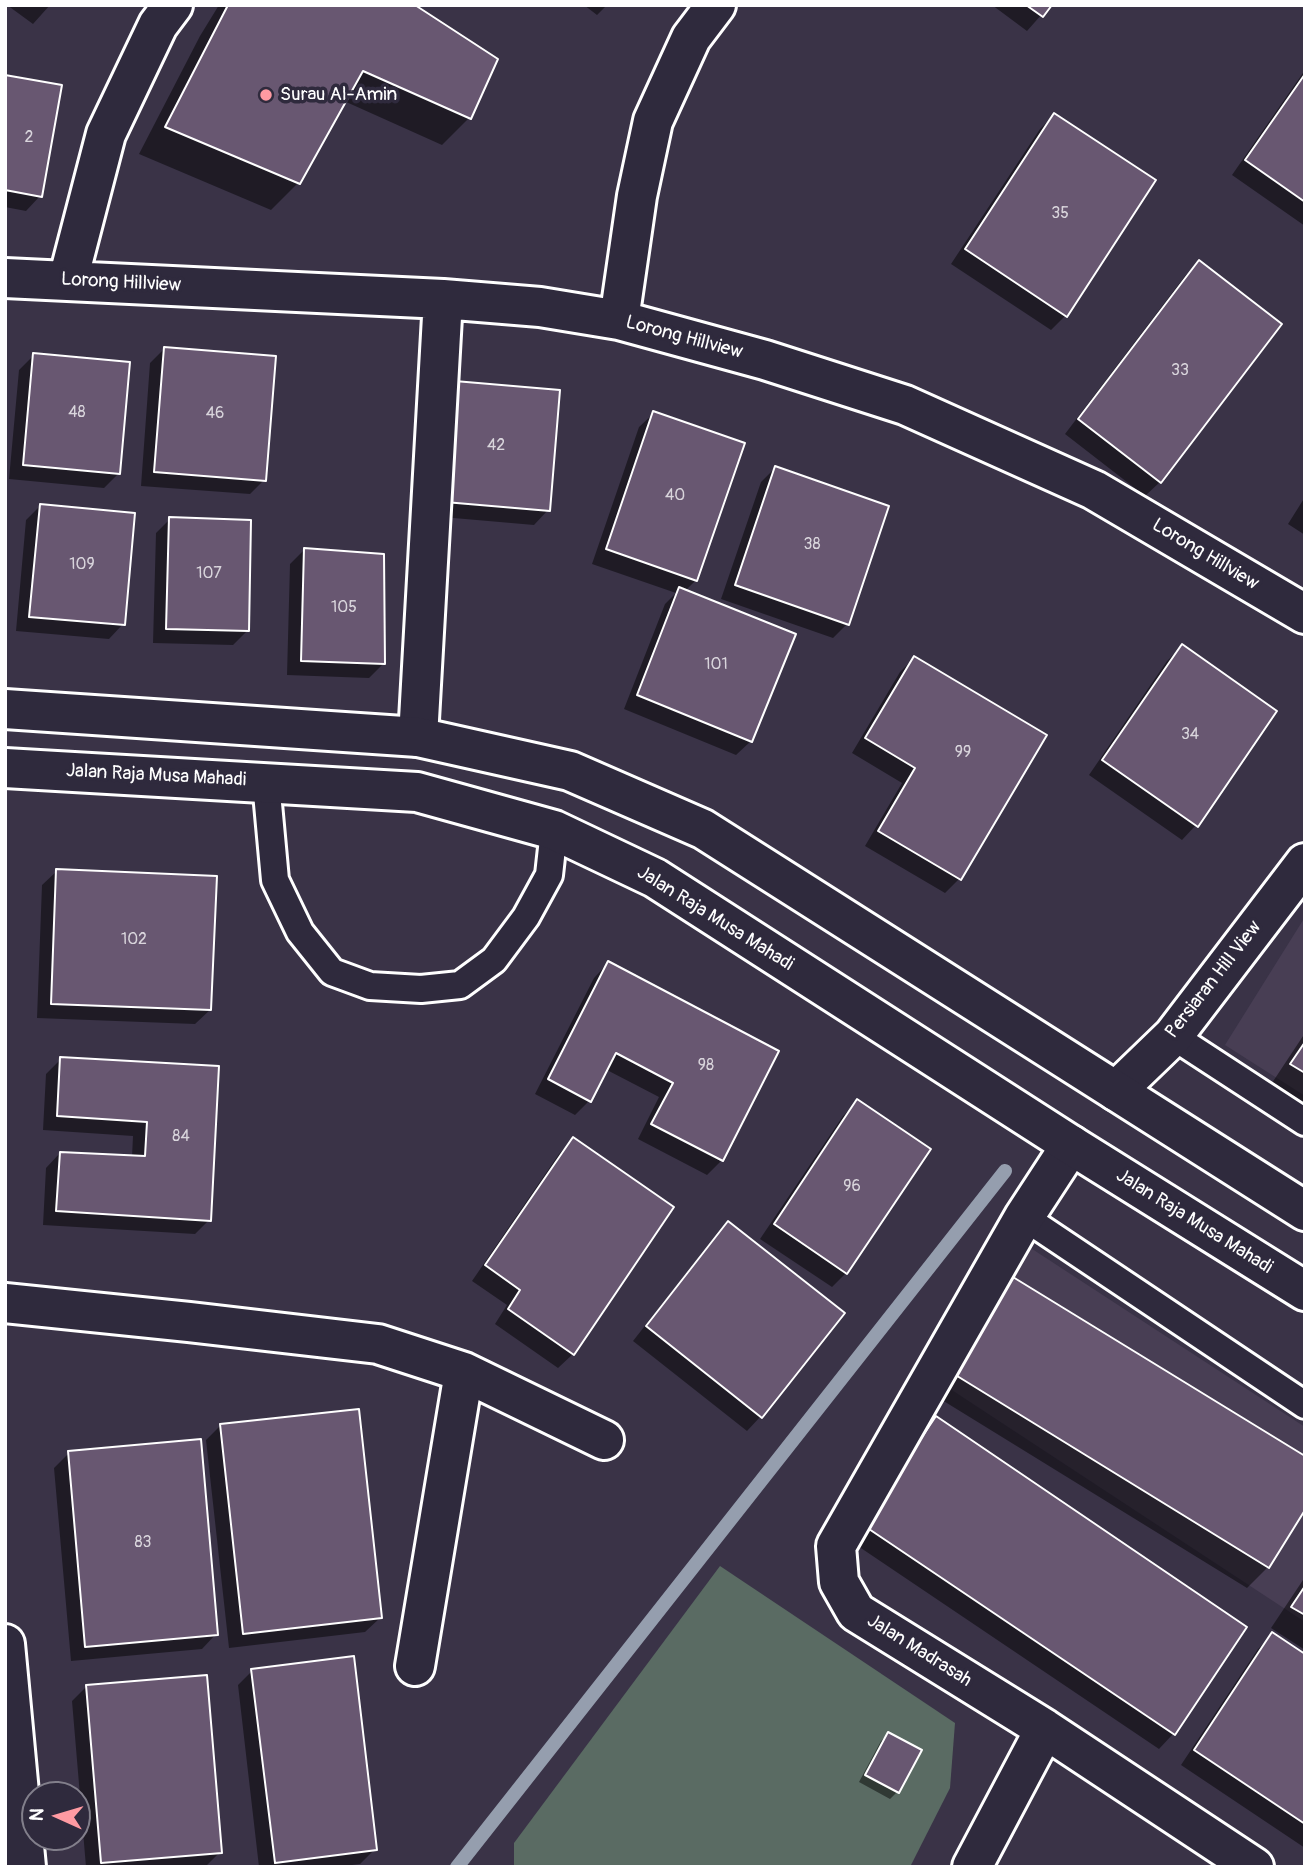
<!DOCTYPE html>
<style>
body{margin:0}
#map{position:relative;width:1310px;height:1872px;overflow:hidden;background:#3a3347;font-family:Pangolin,sans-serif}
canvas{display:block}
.frame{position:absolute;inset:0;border:7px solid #fff;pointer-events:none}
.north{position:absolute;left:21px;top:1781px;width:70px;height:70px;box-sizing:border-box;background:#2f2a3d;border:2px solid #827f8b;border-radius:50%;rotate:274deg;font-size:19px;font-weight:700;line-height:28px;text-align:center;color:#fff}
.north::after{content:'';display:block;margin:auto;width:24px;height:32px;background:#ff9aa2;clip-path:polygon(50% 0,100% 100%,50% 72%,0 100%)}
</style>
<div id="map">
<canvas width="1310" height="1872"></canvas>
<div class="frame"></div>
<div class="north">N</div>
</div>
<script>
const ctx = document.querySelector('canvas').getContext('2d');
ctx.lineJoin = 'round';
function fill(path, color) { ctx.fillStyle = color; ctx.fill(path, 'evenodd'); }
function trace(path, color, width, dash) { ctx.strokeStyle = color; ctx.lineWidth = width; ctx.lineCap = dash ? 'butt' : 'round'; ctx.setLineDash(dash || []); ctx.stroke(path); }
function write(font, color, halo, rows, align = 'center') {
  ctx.font = font + ' Pangolin,sans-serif'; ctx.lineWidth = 7; ctx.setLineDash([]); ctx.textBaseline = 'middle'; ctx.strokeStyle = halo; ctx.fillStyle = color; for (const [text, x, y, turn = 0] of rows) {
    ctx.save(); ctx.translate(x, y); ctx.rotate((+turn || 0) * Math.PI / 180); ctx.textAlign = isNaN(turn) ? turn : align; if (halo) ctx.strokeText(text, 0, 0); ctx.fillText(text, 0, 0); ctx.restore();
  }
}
fill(new Path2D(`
 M 1305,917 L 1305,1096 L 1225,1045 Z
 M 1023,1243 L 1305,1427 L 1305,1622 L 935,1379 Z`), '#483e54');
fill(new Path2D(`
 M 720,1566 L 955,1723 L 950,1788 L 910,1867 L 514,1867 L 514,1843 Z`), '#5a6b63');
fill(new Path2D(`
 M 7,5 L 50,5 L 33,24 Z
 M 219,5 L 412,5 L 469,118 L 442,145 L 344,101 L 298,183 L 271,210 L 139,154 L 200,36 Z
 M 584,5 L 607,5 L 597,15 Z
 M 992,5 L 1050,5 L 1027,31 Z
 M 1305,70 L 1305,226 L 1232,175 Z
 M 5,77 L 40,196 L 26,211 L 5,207 Z
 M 1054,115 L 1065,316 L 1051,330 L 951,264 L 1040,129 Z
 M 1199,262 L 1280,324 L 1160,482 L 1145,496 L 1065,434 L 1185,276 Z
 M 164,349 L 264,480 L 250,494 L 141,486 L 150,363 Z
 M 34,355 L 118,474 L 104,488 L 9,479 L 19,370 Z
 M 558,392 L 548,510 L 534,525 L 419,515 Z
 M 654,413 L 696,580 L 685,591 L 751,741 L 736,755 L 624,709 L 665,604 L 676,593 L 592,564 L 639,427 Z
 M 775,468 L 847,624 L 833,638 L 721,599 L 761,482 Z
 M 1305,497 L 1305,535 L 1288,524 Z
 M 40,506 L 123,624 L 109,639 L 16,631 L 26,520 Z
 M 170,519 L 247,631 L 233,645 L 153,643 L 156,533 Z
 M 304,550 L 384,663 L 369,678 L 287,675 L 290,564 Z
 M 1182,646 L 1196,825 L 1182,840 L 1089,775 L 1167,661 Z
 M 914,658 L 960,878 L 945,893 L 865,846 L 902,783 L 852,753 L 900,672 Z
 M 57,871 L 210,1010 L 195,1024 L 37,1018 L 42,885 Z
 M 608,963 L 722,1160 L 707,1175 L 638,1139 L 659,1097 L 605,1069 L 589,1101 L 575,1115 L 535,1094 L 594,978 Z
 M 1305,1033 L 1305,1107 L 1270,1086 Z
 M 61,1059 L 218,1068 L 209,1220 L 195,1234 L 43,1225 L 46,1168 L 60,1153 L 132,1157 L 133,1136 L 43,1130 L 46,1074 Z
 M 857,1102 L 846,1273 L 832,1287 L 760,1239 L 843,1116 Z
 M 573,1139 L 573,1354 L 558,1368 L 495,1324 L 507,1305 L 472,1281 L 559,1154 Z
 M 729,1223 L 761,1416 L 747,1431 L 633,1341 L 714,1238 Z
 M 988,1297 L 1268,1567 L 1247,1588 L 929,1392 Z
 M 936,1418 L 1244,1627 L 1173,1734 L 1159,1749 L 849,1540 L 921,1433 Z
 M 221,1425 L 380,1618 L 365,1632 L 229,1648 L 206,1440 Z
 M 69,1453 L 216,1634 L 202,1649 L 71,1661 L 54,1468 Z
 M 1305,1577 L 1305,1650 L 1271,1628 Z
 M 1272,1635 L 1305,1657 L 1305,1848 L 1181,1765 L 1258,1649 Z
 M 252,1671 L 375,1849 L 360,1864 L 336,1867 L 259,1867 L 238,1685 Z
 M 87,1686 L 220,1852 L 206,1866 L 86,1867 L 72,1701 Z
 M 888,1734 L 897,1792 L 890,1799 L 859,1782 L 881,1741 Z`), '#0007');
trace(new Path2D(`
 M 457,1867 L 1005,1171`), '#959eae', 14);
const building = new Path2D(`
 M 228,5 L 415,5 L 498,59 L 471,119 L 363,71 L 300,184 L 165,127 Z
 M 1026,5 L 1052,5 L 1043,17 Z
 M 1305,74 L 1305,202 L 1245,160 Z
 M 5,75 L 62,85 L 42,197 L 5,190 Z
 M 1054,113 L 1156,180 L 1067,317 L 965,249 Z
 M 1199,260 L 1282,324 L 1161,483 L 1078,419 Z
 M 164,347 L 276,356 L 266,481 L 154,472 Z
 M 33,353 L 130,362 L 120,474 L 23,465 Z
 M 443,380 L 560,390 L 550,511 L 433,501 Z
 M 653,411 L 745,443 L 697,581 L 606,549 Z
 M 775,466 L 889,506 L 849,625 L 735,585 Z
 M 40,504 L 135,513 L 125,625 L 29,617 Z
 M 169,517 L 251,520 L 249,631 L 166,629 Z
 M 304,548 L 384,554 L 385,664 L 301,661 Z
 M 679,587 L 796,634 L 752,742 L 637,695 Z
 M 1182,644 L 1277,711 L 1198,827 L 1102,760 Z
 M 914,656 L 1047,735 L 961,880 L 878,831 L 915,768 L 865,738 Z
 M 56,869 L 217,876 L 211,1010 L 51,1004 Z
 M 608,961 L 779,1051 L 723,1161 L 651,1124 L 673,1083 L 616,1053 L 591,1102 L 548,1079 Z
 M 1305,1042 L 1305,1073 L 1290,1064 Z
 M 60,1057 L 219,1066 L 211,1221 L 56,1211 L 60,1152 L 145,1156 L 147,1122 L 57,1116 Z
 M 857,1099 L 931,1149 L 847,1274 L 774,1224 Z
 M 573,1137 L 674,1207 L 574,1355 L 508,1309 L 520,1290 L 485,1265 Z
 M 728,1221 L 845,1313 L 762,1418 L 646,1326 Z
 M 1008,1274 L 1305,1456 L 1305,1510 L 1269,1568 L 949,1371 Z
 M 359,1409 L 382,1618 L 243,1634 L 220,1424 Z
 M 936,1416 L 1247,1627 L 1175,1735 L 863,1525 Z
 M 201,1439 L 218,1635 L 85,1647 L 68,1451 Z
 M 1305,1586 L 1305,1615 L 1291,1607 Z
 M 1272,1632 L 1305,1654 L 1305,1824 L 1194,1750 Z
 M 354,1656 L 377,1850 L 275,1863 L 251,1669 Z
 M 207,1675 L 222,1853 L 101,1863 L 86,1685 Z
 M 888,1732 L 922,1750 L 899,1793 L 865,1775 Z`);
fill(building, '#685771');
trace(building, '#fff', 2);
const service = new Path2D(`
 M 266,782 L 275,880 L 300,932 L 332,972 L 370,986 L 421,989 L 460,985 L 494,960 L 526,917 L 549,875 L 554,830
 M 1173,1036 L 1305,1122
 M 1024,1217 L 1305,1405`);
const minor = new Path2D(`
 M 5,278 L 443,299 L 540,307 L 619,320 L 765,360 L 905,405 L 1094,490 L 1305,614
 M 68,280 L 106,134 L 158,25 L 173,5
 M 619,320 L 637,196 L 653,121 L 691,38 L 716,5
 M 418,737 L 443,299
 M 1116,1091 L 1173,1036 L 1305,863
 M 1071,1145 L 1024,1217 L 836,1546 L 839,1582 L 856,1612 L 1045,1729 L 1254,1867
 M 5,1303 L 189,1322 L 378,1344 L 464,1372 L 604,1440
 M 5,1644 L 26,1867
 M 415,1666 L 464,1372
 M 972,1867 L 1045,1729`);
const secondary = new Path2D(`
 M 5,709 L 418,737 L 570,771 L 703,829 L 1305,1211
 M 5,768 L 417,792 L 554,830 L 655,878 L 1071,1145 L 1305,1291`);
trace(service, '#fff', 32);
trace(minor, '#fff', 44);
trace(secondary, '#fff', 44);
trace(service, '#2f2a3d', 26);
trace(minor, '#2f2a3d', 38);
trace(secondary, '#2f2a3d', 38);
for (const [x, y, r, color] of [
 [266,95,7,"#ff9aa2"]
]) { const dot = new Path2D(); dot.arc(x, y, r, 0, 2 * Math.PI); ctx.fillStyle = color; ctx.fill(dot); trace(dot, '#2f2a3d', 2.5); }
write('16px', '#d9d5dc', null, [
 ["2",29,138],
 ["35",1060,214],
 ["33",1180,371],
 ["48",77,413],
 ["46",215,414],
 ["42",496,446],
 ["40",675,496],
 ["38",812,545],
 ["109",82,565],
 ["107",209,574],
 ["105",344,608],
 ["101",716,665],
 ["34",1190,735],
 ["99",963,753],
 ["102",134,940],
 ["98",706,1066],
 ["84",181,1137],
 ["96",852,1187],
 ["83",143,1543]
]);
write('19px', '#fff', '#2f2a3d', [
 ["Surau Al-Amin",280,95]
], 'left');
write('19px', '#fff', '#2f2a3d', [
 ["Lorong Hillview",121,283,3],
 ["Lorong Hillview",684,338,15],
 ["Lorong Hillview",1205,555,31],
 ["Jalan Raja Musa Mahadi",156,776,3],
 ["Jalan Raja Musa Mahadi",715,919,32],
 ["Persiaran Hill View",1214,980,-52],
 ["Jalan Raja Musa Mahadi",1194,1222,32],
 ["Jalan Madrasah",919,1651,32]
]);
</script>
